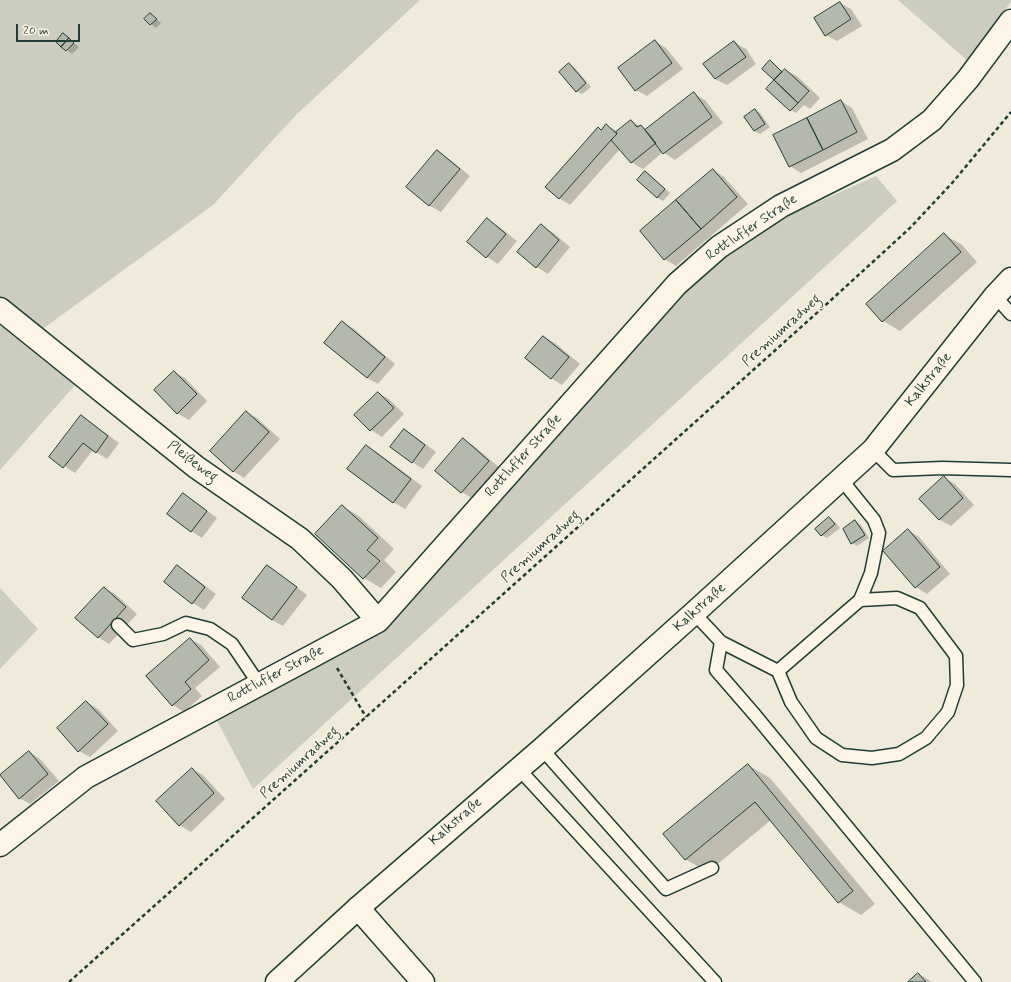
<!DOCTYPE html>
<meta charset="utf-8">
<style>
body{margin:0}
#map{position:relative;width:1011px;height:982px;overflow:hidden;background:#efeada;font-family:Mynerve,sans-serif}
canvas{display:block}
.scale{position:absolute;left:16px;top:24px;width:64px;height:18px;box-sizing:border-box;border:2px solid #1f3d34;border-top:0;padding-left:5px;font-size:12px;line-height:14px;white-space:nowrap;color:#1f3d34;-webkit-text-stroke:3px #fcf5e5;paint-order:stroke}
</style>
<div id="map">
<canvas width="1011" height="982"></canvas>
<div class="scale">20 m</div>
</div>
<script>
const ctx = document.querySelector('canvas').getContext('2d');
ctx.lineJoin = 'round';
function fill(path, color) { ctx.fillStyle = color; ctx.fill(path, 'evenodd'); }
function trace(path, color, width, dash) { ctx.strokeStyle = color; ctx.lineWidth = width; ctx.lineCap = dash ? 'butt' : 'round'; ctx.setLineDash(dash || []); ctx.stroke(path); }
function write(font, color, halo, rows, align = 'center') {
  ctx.font = font + ' Mynerve,sans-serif'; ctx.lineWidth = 3; ctx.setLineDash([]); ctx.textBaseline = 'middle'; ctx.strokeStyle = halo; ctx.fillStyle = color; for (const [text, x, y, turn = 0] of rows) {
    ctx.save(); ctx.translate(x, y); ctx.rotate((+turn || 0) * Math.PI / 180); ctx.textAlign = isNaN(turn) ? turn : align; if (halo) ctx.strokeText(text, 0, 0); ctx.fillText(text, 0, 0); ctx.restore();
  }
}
fill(new Path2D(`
 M 0,0 L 420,0 L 296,115 L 213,205 L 37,333 L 0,303 Z
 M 898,0 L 1011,0 L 1011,2 L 968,61 Z
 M 876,176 L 897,201 L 253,789 L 214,715 L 381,627 L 686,292 L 726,256 L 787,216 Z
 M 0,321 L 77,383 L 0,470 Z
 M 0,588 L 38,629 L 0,669 Z`), '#cccdbf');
fill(new Path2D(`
 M 840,3 L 851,9 L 862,26 L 837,41 L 826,35 Z
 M 151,14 L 161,23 L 156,28 L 145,19 Z
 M 64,35 L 79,47 L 72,54 L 57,42 Z
 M 655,41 L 666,48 L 683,69 L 647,96 L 636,90 Z
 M 734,42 L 746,49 L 756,64 L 727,85 L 715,79 L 705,64 Z
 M 770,62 L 784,72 L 785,70 L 797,76 L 820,98 L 810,109 L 804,105 L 796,113 L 791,110 L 775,80 Z
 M 569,65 L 575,68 L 591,87 L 582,94 L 576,91 Z
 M 694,94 L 705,100 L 723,123 L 675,160 L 663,152 L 643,169 L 631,162 L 620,149 L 570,205 L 559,198 L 601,130 L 606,125 L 618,132 L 631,121 L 647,130 Z
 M 841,101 L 852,108 L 868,139 L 801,173 L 790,166 Z
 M 755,110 L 760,113 L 770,127 L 760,134 L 755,131 L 745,117 Z
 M 437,152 L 448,158 L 470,176 L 441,212 L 430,206 L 408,187 Z
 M 713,170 L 724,177 L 748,204 L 676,266 L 664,259 Z
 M 645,172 L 650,175 L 670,193 L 663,201 L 658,198 L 638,180 Z
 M 487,220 L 498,226 L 517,241 L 498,264 L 487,257 L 469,242 Z
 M 541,226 L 552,232 L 570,247 L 548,274 L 537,267 L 519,252 Z
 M 944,235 L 961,244 L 977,262 L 900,331 L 883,321 L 867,304 Z
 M 342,322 L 354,329 L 395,364 L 378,384 L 367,378 Z
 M 544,337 L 555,343 L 580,364 L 562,385 L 551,378 Z
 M 174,372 L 185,378 L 207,401 L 189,420 L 177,413 Z
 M 378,393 L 389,399 L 404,414 L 382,437 L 371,430 Z
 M 246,412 L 257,418 L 280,439 L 244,478 L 233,471 Z
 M 81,416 L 92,423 L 119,443 L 107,459 L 93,450 L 75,473 L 50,456 Z
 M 405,430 L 416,437 L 436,452 L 423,469 L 412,462 Z
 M 463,439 L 474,446 L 500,468 L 473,499 L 462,492 Z
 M 366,446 L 377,452 L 422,486 L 405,509 L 393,502 Z
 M 944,478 L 955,484 L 974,505 L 951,526 L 940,520 L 921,499 Z
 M 183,494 L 194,501 L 217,518 L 202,538 L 191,531 Z
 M 342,506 L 359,516 L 394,549 L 384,560 L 396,572 L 381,588 L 364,578 L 316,534 Z
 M 830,519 L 835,522 L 840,528 L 827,538 L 821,535 Z
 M 855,521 L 861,525 L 869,538 L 857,546 L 852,543 Z
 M 908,530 L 919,537 L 950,574 L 927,594 L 916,587 L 884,551 Z
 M 267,566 L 278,573 L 307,595 L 283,626 L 272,620 Z
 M 177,567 L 188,573 L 216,594 L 204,610 L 193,603 L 165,582 Z
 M 104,588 L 115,594 L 137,614 L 109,644 L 98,637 Z
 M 190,639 L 201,645 L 220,667 L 195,688 L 202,696 L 184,712 L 173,705 Z
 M 87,702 L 98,709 L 118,731 L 90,757 L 79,751 Z
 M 29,752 L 40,759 L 59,781 L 30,804 L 19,798 Z
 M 748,765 L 770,778 L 875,904 L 861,915 L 839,902 L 771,820 L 708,872 L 685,859 Z
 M 192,769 L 203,775 L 225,799 L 191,832 L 179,825 Z
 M 919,974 L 932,982 L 909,982 Z`), '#0003');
const building = new Path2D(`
 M 840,2 L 851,19 L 825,36 L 814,18 Z
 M 150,13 L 157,19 L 150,25 L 144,19 Z
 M 63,33 L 69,38 L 61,47 L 56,42 Z
 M 69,38 L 74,43 L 66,51 L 61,47 Z
 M 655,40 L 672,63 L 635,91 L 618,68 Z
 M 734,41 L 746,57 L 715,79 L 703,64 Z
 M 770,60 L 782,72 L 774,80 L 762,69 Z
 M 569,63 L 586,83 L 576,92 L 559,72 Z
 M 785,69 L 809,91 L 798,103 L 774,80 Z
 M 774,80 L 798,103 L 790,111 L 766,89 Z
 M 694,92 L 712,117 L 663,154 L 645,130 Z
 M 841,100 L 857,132 L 823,150 L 807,118 Z
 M 755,109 L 765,124 L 754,131 L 744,117 Z
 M 807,118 L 823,150 L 789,167 L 773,135 Z
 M 631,120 L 637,127 L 641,125 L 656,143 L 631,163 L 611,140 L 617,134 L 616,132 Z
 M 606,124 L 617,134 L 611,140 L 559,199 L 545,187 L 598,127 L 601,130 Z
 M 437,150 L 460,169 L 429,206 L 406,187 Z
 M 713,169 L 737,197 L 701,229 L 676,200 Z
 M 645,171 L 665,189 L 657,198 L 637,180 Z
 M 676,200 L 701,229 L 664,260 L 640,231 Z
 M 487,218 L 506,234 L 486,258 L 467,242 Z
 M 541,224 L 559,240 L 536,268 L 517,252 Z
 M 944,233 L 961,252 L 882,322 L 866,304 Z
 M 342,321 L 385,357 L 367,378 L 324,343 Z
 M 543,336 L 569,357 L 551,379 L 525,358 Z
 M 174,371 L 197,394 L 177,414 L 154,390 Z
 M 378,392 L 394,408 L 370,431 L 354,415 Z
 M 246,411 L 269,432 L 233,472 L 210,451 Z
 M 81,415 L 108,436 L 96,453 L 83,443 L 63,468 L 49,457 Z
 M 404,429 L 425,445 L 412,463 L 390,447 Z
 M 463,438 L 489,461 L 461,493 L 435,471 Z
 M 366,445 L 411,479 L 393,503 L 347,469 Z
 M 944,476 L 963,498 L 939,520 L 919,499 Z
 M 183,493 L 207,511 L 191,532 L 167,514 Z
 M 342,505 L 378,538 L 367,550 L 380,561 L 363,579 L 315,534 Z
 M 829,517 L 835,524 L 821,536 L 815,529 Z
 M 855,520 L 865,535 L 851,544 L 843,529 Z
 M 908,529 L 940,567 L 915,588 L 883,551 Z
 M 177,565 L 205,587 L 192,604 L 164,582 Z
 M 267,565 L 297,587 L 272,620 L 242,598 Z
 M 104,587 L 126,607 L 98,638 L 75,618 Z
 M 190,638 L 209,660 L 185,682 L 191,689 L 172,706 L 146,676 Z
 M 86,701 L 108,724 L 78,752 L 57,728 Z
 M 29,751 L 48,774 L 19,799 L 0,775 Z
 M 748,764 L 853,891 L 838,903 L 755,802 L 685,860 L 663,834 Z
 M 192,768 L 214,793 L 179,826 L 156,801 Z
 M 918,973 L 926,982 L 908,982 Z`);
fill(building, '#b5b9ad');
trace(building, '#1f3d34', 1);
const lane = new Path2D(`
 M 995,296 L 1011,314
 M 873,450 L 893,470 L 942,468 L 1011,470
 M 841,479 L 874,520 L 879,533 L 871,573 L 860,600
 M 694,613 L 721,642 L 778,671 L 791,702 L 816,738 L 842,755 L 872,758 L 899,754 L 926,738 L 948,712 L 957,685 L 956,656 L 920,608 L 897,598 L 860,600 L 778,671
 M 118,625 L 133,640 L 163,634 L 186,623 L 210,629 L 232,644 L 259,684
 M 721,642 L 716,670 L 755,715 L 975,982
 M 542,749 L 666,889 L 712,868
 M 518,768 L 715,982`);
const street = new Path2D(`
 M 0,309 L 196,467 L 300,539 L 342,579 L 378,621
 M 0,845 L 86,777 L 378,621 L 677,284 L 719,247 L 781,206 L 892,150 L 932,120 L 968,79 L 1011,21
 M 358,908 L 423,982`);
const secondary = new Path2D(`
 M 277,982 L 358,908 L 542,749 L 694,613 L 873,450 L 995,296 L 1011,279`);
trace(lane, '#1f3d34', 15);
trace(street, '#1f3d34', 25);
trace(secondary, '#1f3d34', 25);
trace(new Path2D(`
 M 337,668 L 366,717
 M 69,982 L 366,717 L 819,311 L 910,228 L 953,182 L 1011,112`), '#1f3d34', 2.5, [4, 3]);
trace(lane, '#fcf5e5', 12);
trace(street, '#fcf5e5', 22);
trace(secondary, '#fcf5e5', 22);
write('14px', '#1f3d34', '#fcf5e5', [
 ["Rottluffer Straße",752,228,-34],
 ["Premiumradweg",782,331,-42],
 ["Kalkstraße",929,380,-51],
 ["Rottluffer Straße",524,456,-48],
 ["Pleißeweg",192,462,37],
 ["Premiumradweg",541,547,-42],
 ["Kalkstraße",700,608,-42],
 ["Rottluffer Straße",276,675,-28],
 ["Premiumradweg",300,763,-42],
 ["Kalkstraße",456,822,-41]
]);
</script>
